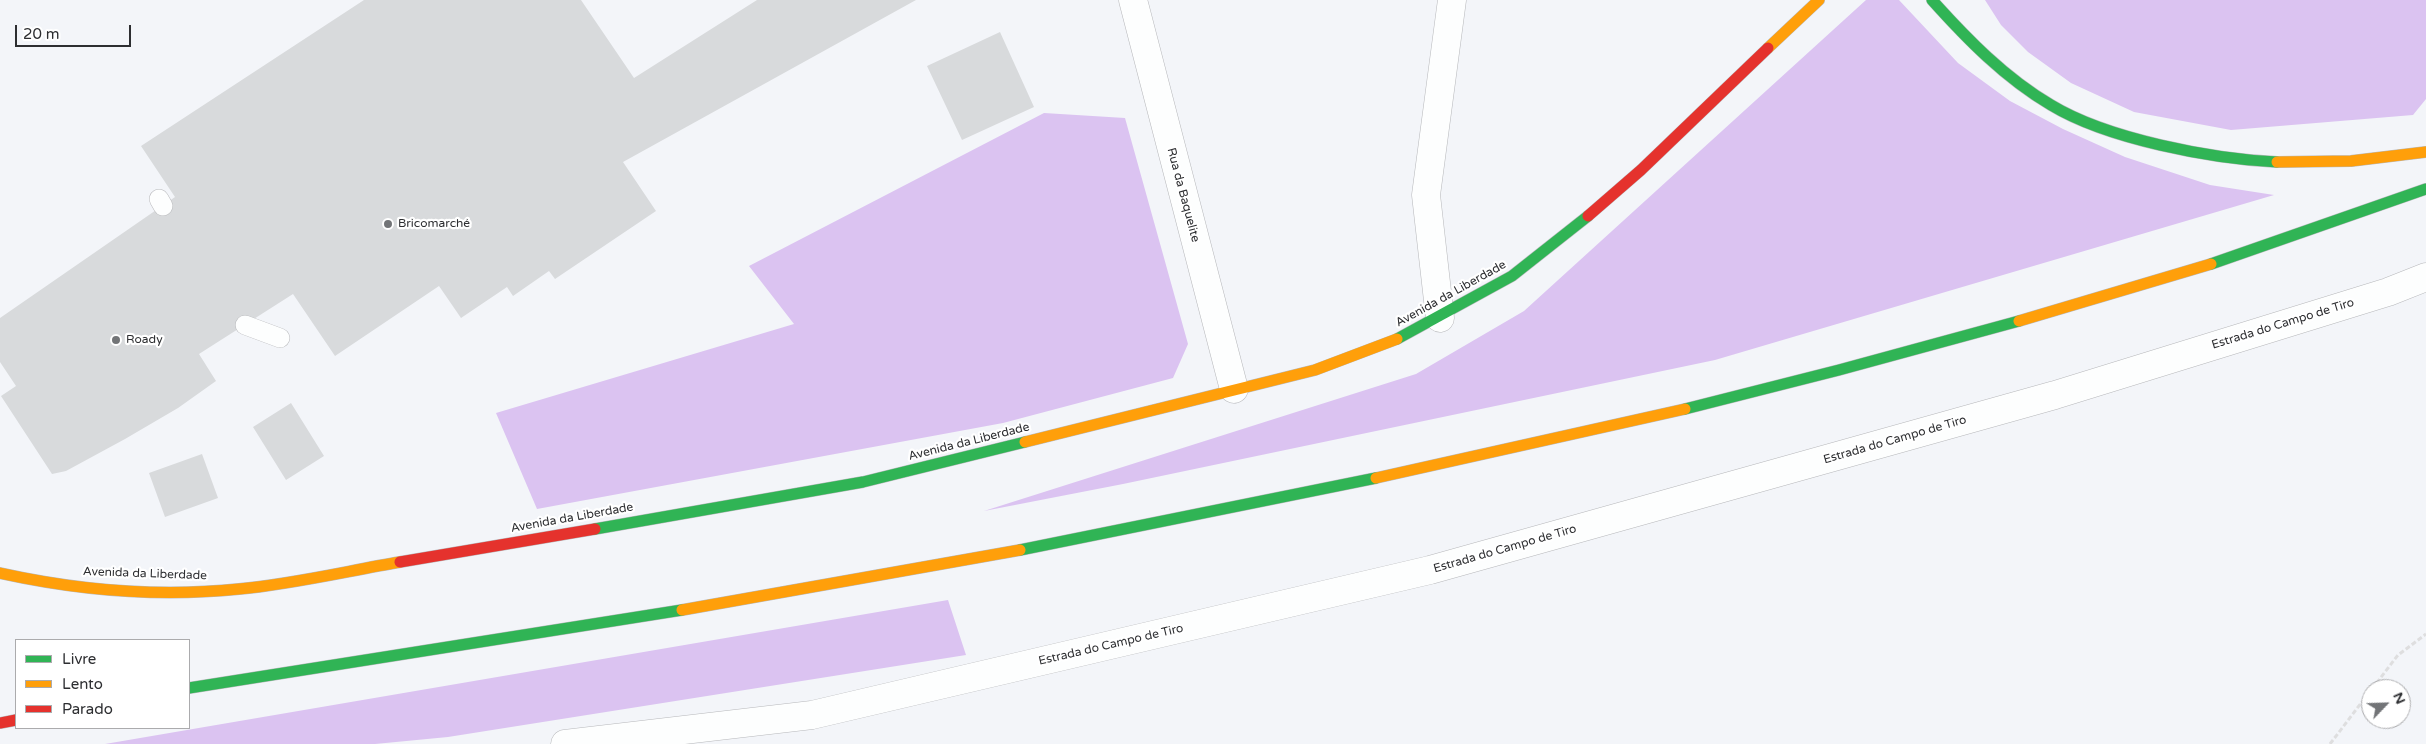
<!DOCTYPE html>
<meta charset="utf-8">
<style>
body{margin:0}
#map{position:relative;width:2426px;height:744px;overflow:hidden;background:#f3f5f9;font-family:"Varela Round",sans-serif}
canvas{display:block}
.legend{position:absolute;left:15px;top:639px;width:175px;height:90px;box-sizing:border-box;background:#fff;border:1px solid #ababad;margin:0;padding:6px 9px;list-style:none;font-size:15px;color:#2d2e31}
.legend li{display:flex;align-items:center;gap:10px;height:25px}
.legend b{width:25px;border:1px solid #ababad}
.north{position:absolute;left:2361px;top:679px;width:50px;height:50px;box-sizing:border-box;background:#fff;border:1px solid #ababad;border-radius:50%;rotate:66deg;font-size:14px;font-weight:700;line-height:20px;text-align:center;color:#2d2e31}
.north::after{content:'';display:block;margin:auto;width:18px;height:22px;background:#727477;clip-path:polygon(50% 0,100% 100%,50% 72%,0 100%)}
.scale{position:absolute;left:15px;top:25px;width:116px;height:22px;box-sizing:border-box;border:2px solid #2d2e31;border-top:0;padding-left:6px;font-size:15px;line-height:18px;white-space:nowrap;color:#2d2e31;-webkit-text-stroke:4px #fff;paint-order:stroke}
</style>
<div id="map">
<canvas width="2426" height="744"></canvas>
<ul class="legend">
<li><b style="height:6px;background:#30b455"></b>Livre</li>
<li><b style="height:6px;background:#ff9f0a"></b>Lento</li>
<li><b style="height:6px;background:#e5322d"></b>Parado</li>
</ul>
<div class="north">N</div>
<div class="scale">20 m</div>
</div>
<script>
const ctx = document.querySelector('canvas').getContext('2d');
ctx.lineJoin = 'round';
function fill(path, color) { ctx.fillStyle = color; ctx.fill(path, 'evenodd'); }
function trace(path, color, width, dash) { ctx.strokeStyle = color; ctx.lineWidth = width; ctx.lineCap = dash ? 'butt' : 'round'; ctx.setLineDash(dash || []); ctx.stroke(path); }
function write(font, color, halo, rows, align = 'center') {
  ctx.font = font + ' "Varela Round",sans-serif'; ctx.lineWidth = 4.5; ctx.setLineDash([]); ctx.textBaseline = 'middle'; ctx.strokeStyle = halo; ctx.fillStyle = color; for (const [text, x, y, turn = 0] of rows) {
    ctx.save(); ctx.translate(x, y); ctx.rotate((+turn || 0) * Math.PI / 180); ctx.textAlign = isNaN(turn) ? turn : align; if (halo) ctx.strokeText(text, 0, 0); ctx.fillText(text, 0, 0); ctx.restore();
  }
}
fill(new Path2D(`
 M 1866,0 L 1899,0 L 1958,63 L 2010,101 L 2063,129 L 2125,157 L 2210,185 L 2274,195 L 1715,360 L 1123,484 L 984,511 L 1416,374 L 1524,311 Z
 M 1985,0 L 2426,0 L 2426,99 L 2413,115 L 2231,130 L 2134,112 L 2071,83 L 2028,52 L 2001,25 Z
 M 1044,113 L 1125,118 L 1188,344 L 1173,378 L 1003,423 L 537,509 L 496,413 L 794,324 L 749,266 Z
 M 948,600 L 966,655 L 448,737 L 375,744 L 105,744 Z`), '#dbc3f1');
fill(new Path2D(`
 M 364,0 L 581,0 L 634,78 L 757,0 L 916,0 L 623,162 L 656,211 L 555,279 L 549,271 L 513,296 L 507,287 L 461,318 L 439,286 L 335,356 L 293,294 L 199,354 L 216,381 L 178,408 L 125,439 L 66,471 L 52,474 L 1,396 L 16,386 L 0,362 L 0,318 L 175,197 L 141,146 Z
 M 1000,32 L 1034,107 L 962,140 L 927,66 Z
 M 291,403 L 324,456 L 286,480 L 253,427 Z
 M 202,454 L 218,498 L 165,517 L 149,473 Z`), '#d8dadc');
const lane = new Path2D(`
 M 159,199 L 163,206
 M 245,325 L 280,338`);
const street = new Path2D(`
 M 1133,0 L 1234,389
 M 1440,318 L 1426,195 L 1452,0
 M 565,744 L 812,715 L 1430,570 L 2055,395 L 2388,292 L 2426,277`);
const fast = new Path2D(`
 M 1932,0 C 1967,39 2005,78 2051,105 C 2107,139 2212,159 2277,162
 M 2211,264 L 2426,189
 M 1397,339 L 1512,276 L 1588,216
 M 1685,409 L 1839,370 L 2019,321
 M 595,529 L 863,482 L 1025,442
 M 1020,550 L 1376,478
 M 189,688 L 682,610`);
const slow = new Path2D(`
 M 1768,48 L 1819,0
 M 2277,162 L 2351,161 L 2426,152
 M 2019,321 L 2211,264
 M 1025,442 L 1315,370 L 1397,339
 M 1376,478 L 1685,409
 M 0,573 C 77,590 160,597 239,589 C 293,584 347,571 400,562
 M 682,610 L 1020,550`);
const jam = new Path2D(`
 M 1588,216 L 1641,170 L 1768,48
 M 400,562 L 595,529
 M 0,723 L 16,720`);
trace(lane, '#b7b8bb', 20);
trace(street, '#b7b8bb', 29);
trace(fast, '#b7b8bb', 12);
trace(slow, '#b7b8bb', 12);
trace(jam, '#b7b8bb', 12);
trace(new Path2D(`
 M 2372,689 L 2398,655 L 2426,634
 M 2330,744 L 2371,690`), '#dededf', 3, [5, 2.5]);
trace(lane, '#fdfefe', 19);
trace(street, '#fdfefe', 28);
trace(fast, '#30b455', 11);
trace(slow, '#ff9f0a', 11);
trace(jam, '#e5322d', 11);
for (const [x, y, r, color] of [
 [388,224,5,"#727477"],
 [116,340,5,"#727477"]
]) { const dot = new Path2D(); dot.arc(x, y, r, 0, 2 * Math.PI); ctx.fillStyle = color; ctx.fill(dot); trace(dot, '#fff', 2); }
write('12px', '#2d2e31', '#fff', [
 ["Rua da Baquelite",1183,195,75],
 ["Avenida da Liberdade",1451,294,-29],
 ["Estrada do Campo de Tiro",2283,324,-17],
 ["Estrada do Campo de Tiro",1895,440,-16],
 ["Avenida da Liberdade",969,442,-14],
 ["Avenida da Liberdade",572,518,-10],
 ["Estrada do Campo de Tiro",1505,549,-16],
 ["Avenida da Liberdade",145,574,2],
 ["Estrada do Campo de Tiro",1111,645,-13]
]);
write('12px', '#2d2e31', '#fff', [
 ["Bricomarché",398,224],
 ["Roady",126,340]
], 'left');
</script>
